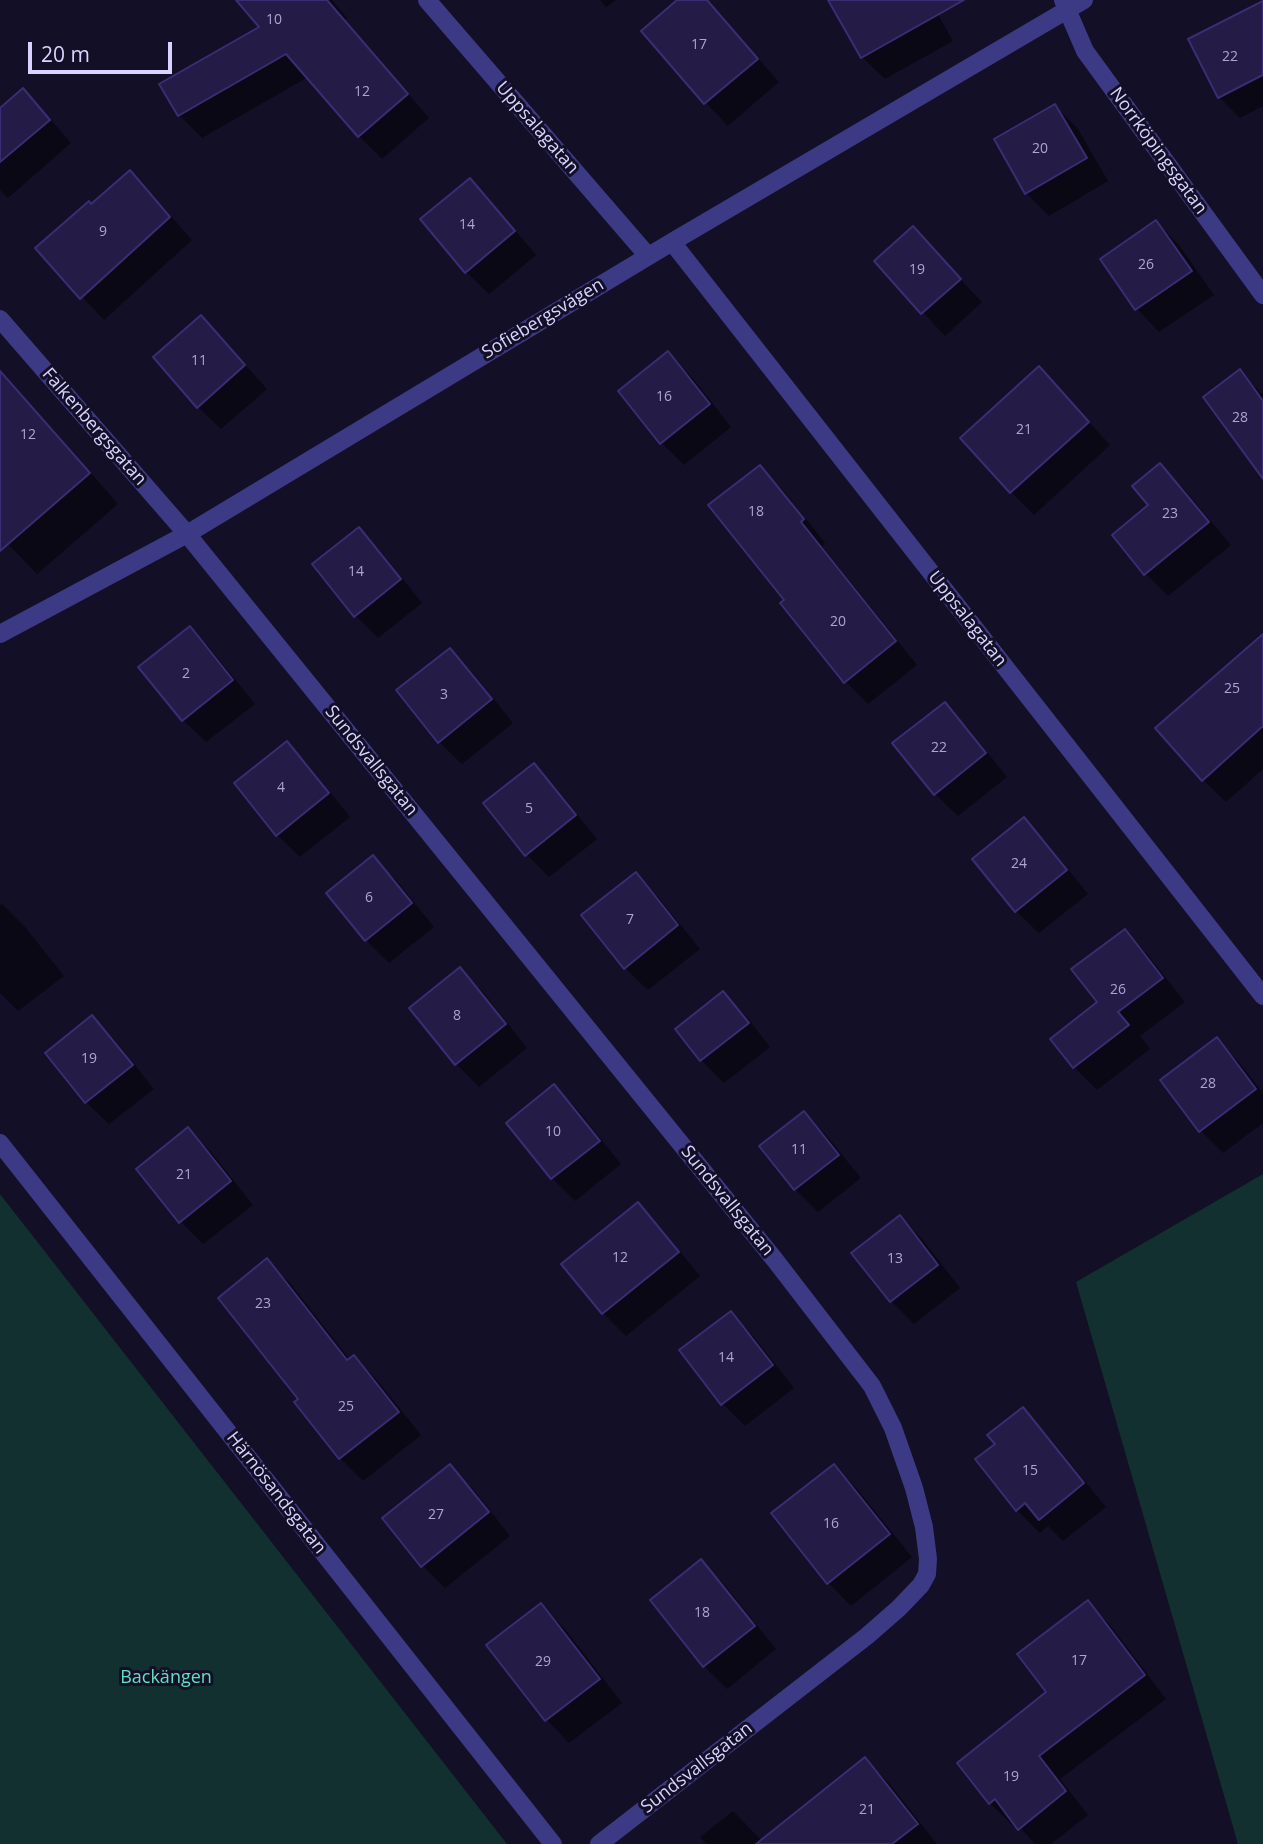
<!DOCTYPE html>
<meta charset="utf-8">
<style>
body{margin:0}
#map{position:relative;width:1263px;height:1844px;overflow:hidden;background:#130f26;font-family:"Open Sans",sans-serif}
canvas{display:block}
.scale{position:absolute;left:28px;top:42px;width:144px;height:32px;box-sizing:border-box;border:4px solid #d9d4ff;border-top:0;padding-left:9px;font-size:21px;line-height:24px;white-space:nowrap;color:#d9d4ff;-webkit-text-stroke:5px #130f26;paint-order:stroke}
</style>
<div id="map">
<canvas width="1263" height="1844"></canvas>
<div class="scale">20 m</div>
</div>
<script>
const ctx = document.querySelector('canvas').getContext('2d');
ctx.lineJoin = 'round';
function fill(path, color) { ctx.fillStyle = color; ctx.fill(path, 'evenodd'); }
function trace(path, color, width, dash) { ctx.strokeStyle = color; ctx.lineWidth = width; ctx.lineCap = dash ? 'butt' : 'round'; ctx.setLineDash(dash || []); ctx.stroke(path); }
function write(font, color, halo, rows, align = 'center') {
  ctx.font = font + ' "Open Sans",sans-serif'; ctx.lineWidth = 6; ctx.setLineDash([]); ctx.textBaseline = 'middle'; ctx.strokeStyle = halo; ctx.fillStyle = color; for (const [text, x, y, turn = 0] of rows) {
    ctx.save(); ctx.translate(x, y); ctx.rotate((+turn || 0) * Math.PI / 180); ctx.textAlign = isNaN(turn) ? turn : align; if (halo) ctx.strokeText(text, 0, 0); ctx.fillText(text, 0, 0); ctx.restore();
  }
}
fill(new Path2D(`
 M 1263,1174 L 1263,1844 L 1238,1844 L 1076,1282 Z
 M 0,1194 L 507,1844 L 0,1844 Z`), '#12302f');
fill(new Path2D(`
 M 238,0 L 332,0 L 347,18 L 345,20 L 360,37 L 354,43 L 369,51 L 391,74 L 429,118 L 382,159 L 359,136 L 308,77 L 202,138 L 179,115 L 261,28 Z
 M 600,0 L 616,0 L 606,7 Z
 M 680,0 L 707,0 L 779,82 L 728,126 L 706,103 L 643,31 Z
 M 834,0 L 930,0 L 953,41 L 885,79 L 862,57 Z
 M 1263,3 L 1263,106 L 1240,118 L 1219,97 L 1190,40 Z
 M 23,91 L 45,113 L 71,143 L 8,198 L 0,190 L 0,110 Z
 M 1055,106 L 1078,129 L 1108,181 L 1049,216 L 1026,193 Z
 M 130,173 L 152,195 L 192,240 L 104,320 L 38,249 L 91,206 Z
 M 470,180 L 492,203 L 536,255 L 489,294 L 466,272 Z
 M 1156,222 L 1179,245 L 1214,295 L 1159,332 L 1137,309 L 1102,260 Z
 M 913,229 L 982,302 L 945,336 L 876,261 Z
 M 201,317 L 223,340 L 267,389 L 221,429 L 198,407 Z
 M 668,353 L 691,376 L 731,427 L 684,465 L 662,443 L 620,391 Z
 M 1240,371 L 1263,395 L 1263,469 Z
 M 0,374 L 43,418 L 118,504 L 37,574 L 0,536 Z
 M 1061,391 L 1110,445 L 1034,515 L 1011,492 Z
 M 1160,465 L 1183,488 L 1231,545 L 1168,596 L 1146,574 L 1114,536 L 1151,506 Z
 M 760,467 L 783,490 L 825,543 L 822,546 L 917,665 L 868,704 L 845,681 L 787,600 Z
 M 359,529 L 381,552 L 422,603 L 378,638 L 355,615 Z
 M 190,628 L 212,651 L 255,704 L 206,742 L 183,720 Z
 M 450,650 L 473,673 L 513,723 L 462,764 L 439,742 Z
 M 1263,652 L 1263,769 L 1226,802 L 1203,780 Z
 M 945,704 L 967,727 L 1007,777 L 958,816 L 935,794 Z
 M 287,743 L 309,766 L 350,817 L 300,857 L 277,835 Z
 M 534,765 L 556,788 L 597,839 L 549,877 L 526,854 Z
 M 1024,819 L 1046,842 L 1088,894 L 1039,933 L 1016,911 Z
 M 373,858 L 396,880 L 434,927 L 389,963 L 366,940 Z
 M 635,874 L 658,897 L 700,949 L 648,990 L 625,968 Z
 M 2,904 L 25,927 L 64,976 L 18,1011 L 0,993 L 0,906 Z
 M 1124,931 L 1147,954 L 1185,1002 L 1140,1036 L 1150,1049 L 1097,1090 L 1074,1067 Z
 M 460,970 L 483,992 L 527,1048 L 479,1087 L 456,1064 L 411,1008 Z
 M 723,993 L 746,1016 L 770,1047 L 724,1083 L 701,1060 L 677,1029 Z
 M 92,1017 L 115,1040 L 154,1089 L 109,1124 L 86,1102 Z
 M 1217,1040 L 1239,1062 L 1263,1093 L 1263,1123 L 1223,1153 L 1201,1131 Z
 M 554,1086 L 577,1109 L 621,1164 L 575,1201 L 552,1178 Z
 M 804,1113 L 827,1136 L 861,1178 L 818,1212 L 795,1189 L 761,1147 Z
 M 188,1130 L 211,1152 L 253,1205 L 203,1244 L 181,1222 Z
 M 638,1204 L 660,1227 L 700,1276 L 626,1336 L 603,1313 Z
 M 900,1217 L 923,1240 L 960,1288 L 914,1324 L 891,1301 L 854,1253 Z
 M 267,1261 L 290,1283 L 350,1360 L 354,1357 L 377,1380 L 421,1435 L 363,1481 L 340,1458 L 296,1402 L 300,1399 Z
 M 731,1313 L 753,1336 L 794,1388 L 745,1426 L 722,1403 Z
 M 1023,1409 L 1045,1432 L 1106,1507 L 1063,1541 L 1048,1526 L 1040,1533 L 1017,1510 L 977,1460 L 997,1444 Z
 M 450,1466 L 473,1489 L 510,1536 L 445,1588 L 422,1565 Z
 M 834,1466 L 857,1489 L 912,1557 L 851,1606 L 829,1583 L 774,1514 Z
 M 701,1562 L 724,1584 L 776,1649 L 727,1689 L 704,1666 Z
 M 1088,1603 L 1110,1625 L 1166,1699 L 1060,1779 L 1088,1815 L 1051,1844 L 1035,1844 L 1016,1823 L 1013,1826 L 990,1803 L 959,1763 L 1049,1693 Z
 M 541,1605 L 564,1628 L 622,1703 L 569,1743 L 547,1720 L 489,1646 Z
 M 865,1760 L 888,1782 L 937,1844 L 706,1844 L 700,1837 L 733,1811 L 762,1841 Z`), '#0007');
const building = new Path2D(`
 M 236,0 L 327,0 L 408,94 L 358,137 L 286,54 L 178,116 L 159,84 L 259,27 Z
 M 677,0 L 707,0 L 758,59 L 704,104 L 641,31 Z
 M 828,0 L 964,0 L 861,58 Z
 M 1263,1 L 1263,75 L 1218,98 L 1188,39 Z
 M 23,88 L 50,120 L 0,162 L 0,108 Z
 M 1055,104 L 1087,158 L 1025,194 L 994,139 Z
 M 130,170 L 170,217 L 80,299 L 35,248 L 89,201 L 91,204 Z
 M 470,178 L 515,231 L 465,273 L 420,219 Z
 M 1156,220 L 1192,271 L 1135,310 L 1100,259 Z
 M 913,226 L 961,279 L 921,314 L 874,261 Z
 M 201,315 L 245,365 L 197,408 L 153,357 Z
 M 668,351 L 710,404 L 660,444 L 618,391 Z
 M 1039,366 L 1089,422 L 1010,493 L 960,438 Z
 M 1240,369 L 1263,401 L 1263,479 L 1203,397 Z
 M 0,371 L 90,473 L 0,551 Z
 M 1160,463 L 1209,522 L 1144,575 L 1112,535 L 1148,505 L 1132,486 Z
 M 760,465 L 804,519 L 801,522 L 896,641 L 844,683 L 780,603 L 784,600 L 708,505 Z
 M 359,527 L 401,579 L 354,617 L 312,564 Z
 M 190,626 L 233,680 L 182,721 L 138,667 Z
 M 1263,634 L 1263,726 L 1202,781 L 1155,728 Z
 M 450,648 L 492,699 L 438,743 L 396,690 Z
 M 945,702 L 986,753 L 934,795 L 892,743 Z
 M 287,741 L 329,793 L 276,836 L 234,783 Z
 M 534,763 L 576,815 L 525,856 L 483,803 Z
 M 1024,817 L 1067,870 L 1015,912 L 972,859 Z
 M 373,855 L 412,903 L 365,941 L 326,893 Z
 M 636,872 L 678,925 L 624,969 L 581,915 Z
 M 1125,929 L 1163,978 L 1118,1012 L 1129,1025 L 1073,1068 L 1050,1039 L 1097,1002 L 1071,969 Z
 M 460,967 L 506,1024 L 455,1065 L 409,1008 Z
 M 723,991 L 749,1023 L 700,1061 L 675,1029 Z
 M 92,1015 L 133,1065 L 85,1103 L 45,1053 Z
 M 1217,1037 L 1256,1089 L 1199,1132 L 1160,1080 Z
 M 554,1084 L 600,1141 L 551,1179 L 506,1123 Z
 M 804,1111 L 839,1155 L 794,1190 L 759,1146 Z
 M 188,1127 L 231,1181 L 179,1223 L 136,1169 Z
 M 638,1202 L 679,1252 L 602,1314 L 561,1264 Z
 M 900,1215 L 938,1265 L 890,1302 L 851,1253 Z
 M 267,1258 L 347,1360 L 354,1355 L 399,1412 L 339,1459 L 294,1402 L 298,1399 L 218,1298 Z
 M 731,1311 L 773,1365 L 721,1405 L 679,1350 Z
 M 1023,1407 L 1084,1483 L 1039,1520 L 1025,1503 L 1016,1511 L 975,1459 L 995,1444 L 987,1435 Z
 M 450,1464 L 489,1512 L 421,1567 L 382,1518 Z
 M 834,1464 L 890,1534 L 827,1584 L 771,1513 Z
 M 701,1559 L 755,1626 L 703,1667 L 650,1600 Z
 M 1088,1600 L 1145,1675 L 1039,1756 L 1066,1791 L 1018,1830 L 995,1799 L 989,1804 L 957,1763 L 1046,1692 L 1017,1654 Z
 M 541,1603 L 600,1679 L 545,1721 L 486,1645 Z
 M 865,1757 L 918,1824 L 892,1844 L 756,1844 Z`);
fill(building, '#241b47');
trace(building, '#3b2d73', 2);
trace(new Path2D(`
 M 427,0 L 648,256
 M 1063,0 L 1085,51 L 1263,295
 M 672,242 L 1263,996
 M 0,319 L 187,534 L 775,1260 L 872,1386 L 893,1428 L 914,1488 L 924,1527 L 928,1559 L 927,1574 L 921,1585 L 899,1608 L 867,1636 L 599,1844
 M 0,634 L 187,534 L 672,242 L 1084,0
 M 0,1143 L 553,1844`), '#3d3a85', 18);
write('14px', '#aca6d1', null, [
 ["10",274,20],
 ["17",699,45],
 ["22",1230,57],
 ["12",362,92],
 ["20",1040,149],
 ["14",467,225],
 ["9",103,232],
 ["26",1146,265],
 ["19",917,270],
 ["11",199,361],
 ["16",664,397],
 ["28",1240,418],
 ["21",1024,430],
 ["12",28,435],
 ["18",756,512],
 ["23",1170,514],
 ["14",356,572],
 ["20",838,622],
 ["2",186,674],
 ["25",1232,689],
 ["3",444,695],
 ["22",939,748],
 ["4",281,788],
 ["5",529,809],
 ["24",1019,864],
 ["6",369,898],
 ["7",630,920],
 ["26",1118,990],
 ["8",457,1016],
 ["19",89,1059],
 ["28",1208,1084],
 ["10",553,1132],
 ["11",799,1150],
 ["21",184,1175],
 ["12",620,1258],
 ["13",895,1259],
 ["23",263,1304],
 ["14",726,1358],
 ["25",346,1407],
 ["15",1030,1471],
 ["27",436,1515],
 ["16",831,1524],
 ["18",702,1613],
 ["17",1079,1661],
 ["29",543,1662],
 ["19",1011,1777],
 ["21",867,1810]
]);
write('18px', '#d9d4ff', '#130f26', [
 ["Uppsalagatan",537,128,49],
 ["Norrköpingsgatan",1158,151,54],
 ["Sofiebergsvägen",543,319,-31],
 ["Falkenbergsgatan",94,427,49],
 ["Uppsalagatan",967,619,52],
 ["Sundsvallsgatan",371,761,51],
 ["Sundsvallsgatan",727,1201,51],
 ["Härnösandsgatan",276,1493,52],
 ["Sundsvallsgatan",697,1768,-38]
]);
write('18px', '#5fe0c0', '#130f26', [
 ["Backängen",166,1678]
]);
</script>
